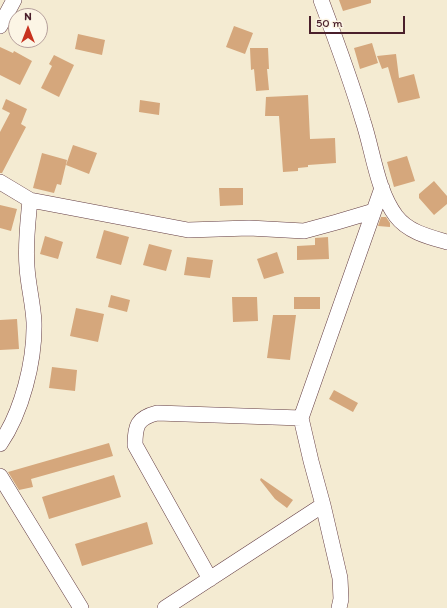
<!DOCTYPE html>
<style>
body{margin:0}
#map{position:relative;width:447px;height:608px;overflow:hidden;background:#f4ebd2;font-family:Itim,sans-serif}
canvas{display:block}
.north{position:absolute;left:8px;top:8px;width:40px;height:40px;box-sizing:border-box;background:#fcf5e5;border:1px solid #b59f9b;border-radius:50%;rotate:0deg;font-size:11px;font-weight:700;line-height:16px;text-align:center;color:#4a1f2b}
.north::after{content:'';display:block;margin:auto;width:14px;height:18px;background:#c8321e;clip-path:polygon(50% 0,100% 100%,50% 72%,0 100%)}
.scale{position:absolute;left:309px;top:16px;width:96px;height:18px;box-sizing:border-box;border:2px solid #4a1f2b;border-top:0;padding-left:5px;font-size:12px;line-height:14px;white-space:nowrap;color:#4a1f2b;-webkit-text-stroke:3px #fcf5e5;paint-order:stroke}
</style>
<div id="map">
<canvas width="447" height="608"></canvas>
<div class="north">N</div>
<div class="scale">50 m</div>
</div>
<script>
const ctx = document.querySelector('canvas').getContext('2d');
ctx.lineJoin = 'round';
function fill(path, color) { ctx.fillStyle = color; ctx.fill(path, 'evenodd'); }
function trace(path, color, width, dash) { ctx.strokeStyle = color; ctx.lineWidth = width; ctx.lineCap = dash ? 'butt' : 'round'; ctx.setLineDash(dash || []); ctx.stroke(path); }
fill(new Path2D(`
 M 339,0 L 371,0 L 371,3 L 343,11 Z
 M 234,26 L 253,33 L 245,54 L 226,47 Z
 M 78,34 L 105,40 L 102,55 L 75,49 Z
 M 372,43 L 378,63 L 360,69 L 354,48 Z
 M 0,47 L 13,53 L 14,51 L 32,61 L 20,85 L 0,75 Z
 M 250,48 L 268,48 L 269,69 L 267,69 L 269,90 L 256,91 L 254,69 L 251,70 Z
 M 396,54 L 399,78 L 414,74 L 420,98 L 398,103 L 388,67 L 382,69 L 377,56 Z
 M 54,55 L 74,65 L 59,97 L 41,88 L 52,66 L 49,64 Z
 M 308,95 L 310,139 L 335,138 L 336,163 L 308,165 L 308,167 L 298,168 L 298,171 L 283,172 L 279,116 L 265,116 L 266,97 Z
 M 6,99 L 27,109 L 21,124 L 26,127 L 2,173 L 0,173 L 0,132 L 10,113 L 2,109 Z
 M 140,100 L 160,103 L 159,115 L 139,112 Z
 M 73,145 L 97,153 L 89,174 L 66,165 Z
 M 42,153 L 67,160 L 61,185 L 57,184 L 54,193 L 33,188 Z
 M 407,156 L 415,181 L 394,187 L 387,162 Z
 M 434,181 L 447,196 L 447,204 L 434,215 L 419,198 L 419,194 Z
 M 219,188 L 243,188 L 243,205 L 220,206 Z
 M 0,205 L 17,209 L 11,231 L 0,228 Z
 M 381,217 L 386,217 L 390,223 L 390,227 L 378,226 Z
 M 104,230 L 129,237 L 121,265 L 96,258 Z
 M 45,236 L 63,242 L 58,259 L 40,254 Z
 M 328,237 L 329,259 L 297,260 L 297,246 L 315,245 L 315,238 Z
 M 149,244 L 172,250 L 166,271 L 143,265 Z
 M 277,252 L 284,273 L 264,279 L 257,259 Z
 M 187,257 L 213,260 L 210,278 L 184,275 Z
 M 111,295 L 130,300 L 127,312 L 108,307 Z
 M 232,297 L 257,297 L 258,321 L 233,322 Z
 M 294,297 L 320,297 L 320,309 L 294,309 Z
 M 76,308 L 104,314 L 98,342 L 70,336 Z
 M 273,315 L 296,315 L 290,360 L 267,358 Z
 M 17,319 L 19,349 L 0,350 L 0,320 Z
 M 52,367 L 77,370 L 75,391 L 49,388 Z
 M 334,390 L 358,403 L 353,412 L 329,399 Z
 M 109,443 L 113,456 L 31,479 L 33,487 L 19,490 L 8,472 Z
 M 114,475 L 121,497 L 49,519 L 42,497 Z
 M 261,478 L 293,500 L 287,508 L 275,499 L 260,480 Z
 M 147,522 L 153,544 L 82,566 L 75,544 Z`), '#d5a77c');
const street = new Path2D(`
 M 321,0 C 336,40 351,80 363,121 C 373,151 377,191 396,216 C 408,232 429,237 447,242
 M 0,26 L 14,0
 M 0,182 L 30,200 L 188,230 L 249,228 L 304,231 L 337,222 L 374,211
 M 0,444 C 22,412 35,361 34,322 C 33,303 28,285 27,267 C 25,244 28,222 30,200
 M 0,476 L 81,608
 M 210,579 L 135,445 C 135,426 137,418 157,413 L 301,418
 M 165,608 L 323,505
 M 339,608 L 341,599 L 340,578 L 323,505 L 311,461 L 301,418 L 382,188`);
trace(street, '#643e44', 16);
trace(street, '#fff', 15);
</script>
